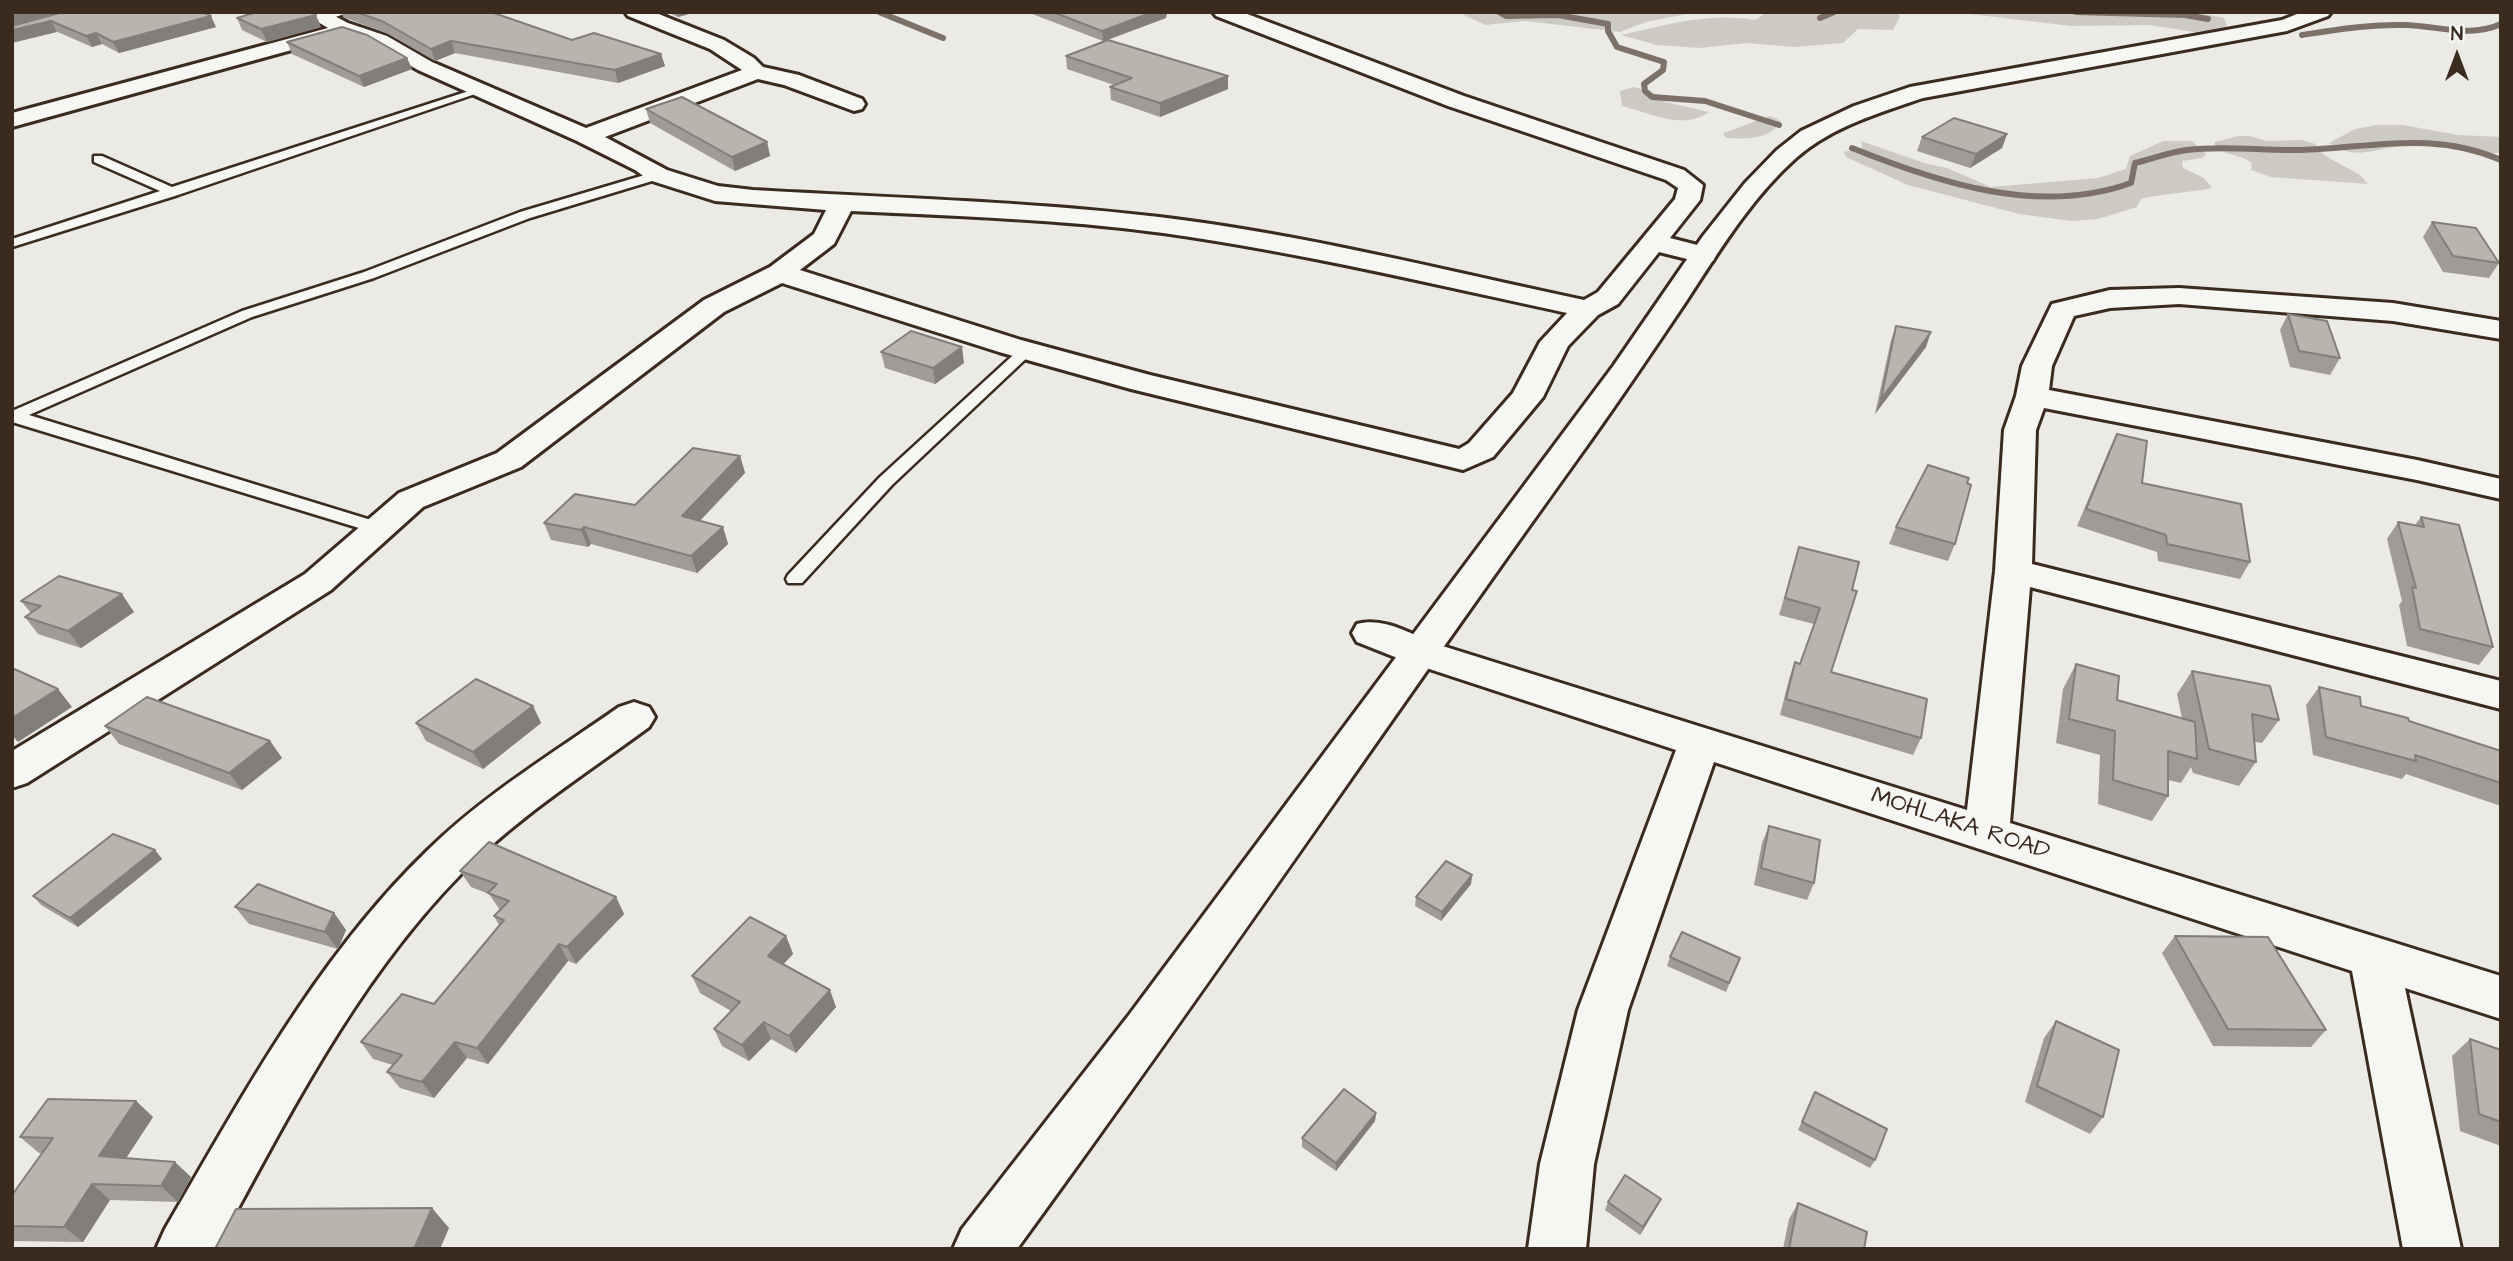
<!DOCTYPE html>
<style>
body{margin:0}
#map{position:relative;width:2513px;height:1261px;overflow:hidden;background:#ebeae5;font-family:"Architects Daughter",sans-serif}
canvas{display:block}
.frame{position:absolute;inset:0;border:14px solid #3b2a1e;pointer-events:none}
.north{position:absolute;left:2422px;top:21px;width:70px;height:70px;-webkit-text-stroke:5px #f6f6f2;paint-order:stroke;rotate:0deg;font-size:19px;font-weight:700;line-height:28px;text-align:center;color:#3b2a1e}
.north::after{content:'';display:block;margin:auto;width:24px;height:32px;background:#3b2a1e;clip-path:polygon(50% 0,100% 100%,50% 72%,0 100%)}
</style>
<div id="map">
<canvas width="2513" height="1261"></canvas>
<div class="frame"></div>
<div class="north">N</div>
</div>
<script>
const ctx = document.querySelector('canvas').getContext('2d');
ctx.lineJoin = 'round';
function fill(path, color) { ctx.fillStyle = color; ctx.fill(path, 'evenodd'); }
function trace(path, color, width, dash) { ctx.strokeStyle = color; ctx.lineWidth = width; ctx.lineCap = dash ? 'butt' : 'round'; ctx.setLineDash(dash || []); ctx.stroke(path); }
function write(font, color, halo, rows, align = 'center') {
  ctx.font = font + ' "Architects Daughter",sans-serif'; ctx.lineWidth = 5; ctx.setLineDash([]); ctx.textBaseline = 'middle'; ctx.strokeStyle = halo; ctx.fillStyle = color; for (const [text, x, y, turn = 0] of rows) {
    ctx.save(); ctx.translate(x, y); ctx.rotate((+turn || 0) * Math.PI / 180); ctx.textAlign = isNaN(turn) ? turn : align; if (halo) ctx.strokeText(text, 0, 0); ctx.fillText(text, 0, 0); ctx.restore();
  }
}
fill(new Path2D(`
 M 1458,12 L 1697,12 L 1646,22 L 1620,32 L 1525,21 L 1485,25 Z
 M 1767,12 L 1896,12 L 1900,16 L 1893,30 L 1858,29 L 1843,43 L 1794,47 L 1747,43 L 1700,48 L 1657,45 L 1621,35 C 1665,25 1709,12 1755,20 Z
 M 1927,12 L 2194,12 L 2224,18 L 2228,29 L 2194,32 L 2149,25 L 2071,26 L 1970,14 Z
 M 1634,87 L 1652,92 L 1665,102 L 1709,112 C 1681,131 1652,113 1622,106 L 1620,91 Z
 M 1770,116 L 1781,121 C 1770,140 1745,139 1726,138 L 1723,133 C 1740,128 1754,121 1770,116 Z
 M 2377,125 L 2403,125 L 2458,135 L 2501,137 L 2501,152 L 2491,154 C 2465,150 2440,145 2414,145 C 2382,144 2359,164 2329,143 L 2355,129 Z
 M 2238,136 L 2250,136 L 2266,141 L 2302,140 L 2315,144 L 2324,155 L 2360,175 L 2368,184 L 2271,177 L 2251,170 L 2252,163 C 2240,154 2226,155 2214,148 L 2215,142 Z
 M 1861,141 L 1924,163 L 1947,168 L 1991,187 L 2098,178 L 2126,169 L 2130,156 L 2163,141 L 2192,141 L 2206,154 L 2202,158 L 2182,161 L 2183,168 L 2204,178 L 2212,188 C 2189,193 2164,193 2141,199 L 2137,207 L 2098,219 L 2071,221 L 2019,214 L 1908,185 L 1846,157 L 1844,152 L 1862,148 Z`), '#cdcac4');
trace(new Path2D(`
 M 879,12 L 943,38
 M 1499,12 L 1506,16 L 1558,15 L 1608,24 L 1608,31 L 1617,47 L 1664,62 L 1663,70 L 1644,84 L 1645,91 L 1652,97 L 1705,101 L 1779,125
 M 2076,12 L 2185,15 L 2208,19
 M 1820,18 L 1834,12
 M 2302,35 C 2336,30 2370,24 2405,25 C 2438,26 2470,38 2501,24
 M 1852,148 C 1939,183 2039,216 2131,183 L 2135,163 C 2152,159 2169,152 2187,150 C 2225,145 2262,151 2300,150 C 2372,148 2432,130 2501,160`), '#7c7167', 6);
const lane = new Path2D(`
 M 333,12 L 350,12 L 324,21 L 319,18 Z
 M 475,89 L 484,91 L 178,195 L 12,247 L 12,239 L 160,191 L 94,162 L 94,156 L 102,156 L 172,187 Z
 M 658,171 L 664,175 L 662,178 L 530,218 L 374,278 L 252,317 L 29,415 L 384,524 L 387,528 L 384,532 L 372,532 L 12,422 L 12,411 L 242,311 L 364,272 L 520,212 Z
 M 1027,346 L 1032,347 L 1034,350 L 1032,353 L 892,485 L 802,583 L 788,583 L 786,579 L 788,575 L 880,477 L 1022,347 Z`);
const street = new Path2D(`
 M 301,12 L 327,12 L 348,23 L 387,36 L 432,62 L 586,128 L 742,70 L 710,49 L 628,16 L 625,12 L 654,12 L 671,19 L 724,40 L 754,58 L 763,67 L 799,75 L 862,99 L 865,104 L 862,109 L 854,111 L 784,85 L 758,79 L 605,137 L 667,170 L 718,186 L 753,190 C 888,198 1024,201 1159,217 C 1302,234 1443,270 1584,300 L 1598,292 L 1675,199 L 1678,188 L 1666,180 L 1448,106 L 1216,16 L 1213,12 L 1242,12 L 1464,96 L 1684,170 L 1703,185 L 1700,200 L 1670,238 L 1713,249 L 1716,255 L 1713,261 L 1703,263 L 1659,252 L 1618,304 L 1598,315 L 1568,346 L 1543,397 L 1493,457 L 1463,470 L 1131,389 L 999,352 L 782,283 L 724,312 L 521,467 L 423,507 L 331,590 L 27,783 L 12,788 L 12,751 L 305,574 L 399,493 L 497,453 L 704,300 L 770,267 L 814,234 L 826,210 L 715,201 L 649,180 L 635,170 L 577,141 L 418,70 L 373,44 L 346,35 L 12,127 L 12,113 L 328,28 ZM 851,211 C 955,216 1060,219 1163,233 C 1299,252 1433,284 1567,313 L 1540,342 L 1513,393 L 1469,443 L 1459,449 L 1150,375 L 1021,340 L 800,270 L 834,244 Z
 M 2179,288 L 2393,303 L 2501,321 L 2501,339 L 2393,321 L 2179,304 L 2110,308 L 2074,316 L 2052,366 L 2049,390 L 2417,460 L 2501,479 L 2501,499 L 2417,480 L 2044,408 L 2036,430 L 2032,564 L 2501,681 L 2501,709 L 2030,587 L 2010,823 L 2501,976 L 2501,1019 L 2405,988 L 2461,1249 L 2403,1249 L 2352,971 L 1714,762 L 1628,1010 L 1594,1164 L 1586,1249 L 1528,1249 L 1540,1164 L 1578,1010 L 1676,750 L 1405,661 L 1357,642 L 1352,633 L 1357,624 C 1383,617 1409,633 1433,643 L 1967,810 L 1995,571 L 2004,430 L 2016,396 L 2022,366 L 2052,304 L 2110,290 Z
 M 634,702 L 649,707 L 655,717 L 649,727 C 585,774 516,818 460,875 C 356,981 287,1119 216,1249 L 156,1249 L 165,1229 C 242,1097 317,957 428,850 C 485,794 555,752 619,707 Z`);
const secondary = new Path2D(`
 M 2302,12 L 2331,12 L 2328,16 L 2287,31 L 1923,98 C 1879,113 1831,127 1796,158 C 1752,197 1719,251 1687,300 C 1654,349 1621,398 1586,447 C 1394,713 1211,984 1017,1249 L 953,1249 L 962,1229 L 1129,1015 L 1614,365 L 1703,236 L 1745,183 L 1777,150 L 1801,131 L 1854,106 L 1910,87 L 2282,20 Z`);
trace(lane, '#3b2a1e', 5);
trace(street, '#3b2a1e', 6);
trace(secondary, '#3b2a1e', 6);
fill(lane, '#f6f6f2');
fill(street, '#f6f6f2');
fill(secondary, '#f6f6f2');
fill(new Path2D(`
 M 12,12 L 216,27 L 119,53 L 102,44 L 92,47 Z
 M 341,12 L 491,12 L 572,40 L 661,54 L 665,66 L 618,83 L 455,53 L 435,61 L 388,34 L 343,17 Z
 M 667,12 L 696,12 L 678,17 Z
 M 1027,12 L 1167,12 L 1166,18 L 1108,40 L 1228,89 L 1160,117 L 1111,100 L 1110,87 L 1114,85 L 1067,69 L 1066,56 L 1103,41 Z
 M 237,18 L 321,27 L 267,42 L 242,30 Z
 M 287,42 L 407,58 L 412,69 L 364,87 L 292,54 Z
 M 646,109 L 767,142 L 770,156 L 735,171 L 650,123 Z
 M 2007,134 L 2002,148 L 1970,168 L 1917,151 L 1922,137 Z
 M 2432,222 L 2499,263 L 2489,278 L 2443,272 L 2423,237 Z
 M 2288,314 L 2340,358 L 2330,375 L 2290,367 L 2280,330 Z
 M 1896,326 L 1926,347 L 1875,414 L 1891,340 Z
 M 881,352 L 964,363 L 935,384 L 885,368 Z
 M 2117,434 L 2142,483 L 2250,562 L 2240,579 L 2158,561 L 2157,552 L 2077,526 L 2109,450 Z
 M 740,456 L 745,473 L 700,521 L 723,527 L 728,544 L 697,573 L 591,544 L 588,547 L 551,540 L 544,523 L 635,505 Z
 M 1967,484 L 1955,544 L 1948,561 L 1889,544 L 1896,527 Z
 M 2421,517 L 2493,647 L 2479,665 L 2407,646 L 2399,605 L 2402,601 L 2387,539 L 2398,522 L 2415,525 Z
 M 2501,532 L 2501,550 L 2499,535 Z
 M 1799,547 L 1859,562 L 1831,672 L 1921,738 L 1913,755 L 1780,715 L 1789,679 L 1795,662 L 1800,664 L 1814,624 L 1779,615 Z
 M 21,601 L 134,612 L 81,648 L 38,634 L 25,617 L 31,613 Z
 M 2076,664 L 2117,700 L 2182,718 L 2177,694 L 2192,671 L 2279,720 L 2262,743 L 2255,742 L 2256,762 L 2239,786 L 2193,773 L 2191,767 L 2181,783 L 2168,780 L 2168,796 L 2152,821 L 2098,804 L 2100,755 L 2056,743 L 2063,689 Z
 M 2319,687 L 2361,706 L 2501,751 L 2501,806 L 2406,774 L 2402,779 L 2313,755 L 2306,705 Z
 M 533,706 L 541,723 L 483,769 L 426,741 L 416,723 Z
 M 105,726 L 270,741 L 282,758 L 242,790 L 119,744 Z
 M 1769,826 L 1814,883 L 1807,900 L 1754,885 L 1762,843 Z
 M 155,850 L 162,859 L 78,927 L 41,905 L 33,896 Z
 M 460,871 L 616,897 L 624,914 L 576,964 L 568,961 L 488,1064 L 467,1058 L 434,1098 L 400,1088 L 387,1072 L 393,1065 L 373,1059 L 361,1042 L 434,1004 L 499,925 L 494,916 L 500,910 L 489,894 L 471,887 Z
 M 1472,875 L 1471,884 L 1441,921 L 1415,906 L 1416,897 Z
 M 235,907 L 334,913 L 346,930 L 338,949 L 249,924 Z
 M 786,936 L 793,954 L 783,964 L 836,1007 L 796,1053 L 771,1039 L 749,1061 L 722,1046 L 714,1029 L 731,1011 L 700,993 L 692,976 Z
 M 2175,936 L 2326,1030 L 2311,1047 L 2213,1046 L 2162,953 Z
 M 1670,957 L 1740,958 L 1726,992 L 1667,966 Z
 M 2056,1021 L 2103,1117 L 2090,1134 L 2025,1102 L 2044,1038 Z
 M 2470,1039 L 2501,1050 L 2501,1146 L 2460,1131 L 2452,1056 Z
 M 1815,1092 L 1875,1160 L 1870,1168 L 1798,1130 Z
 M 136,1101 L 153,1117 L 126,1158 L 191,1177 L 178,1202 L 110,1200 L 83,1242 L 12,1241 L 12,1195 L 42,1153 L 39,1153 L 20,1137 Z
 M 1376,1113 L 1375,1121 L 1336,1171 L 1302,1147 L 1302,1138 Z
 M 1608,1202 L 1657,1207 L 1640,1235 L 1605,1210 Z
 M 1798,1203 L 1864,1249 L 1783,1249 L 1789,1219 Z`), '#a09b96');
fill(new Path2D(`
 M 22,12 L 70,12 L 12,27 L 12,15 Z
 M 677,12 L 696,12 L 678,17 Z
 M 1153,12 L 1167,12 L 1166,18 L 1103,41 L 1102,31 Z
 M 316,15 L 321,27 L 267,42 L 261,29 Z
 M 211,16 L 216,27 L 119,53 L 113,42 Z
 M 51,21 L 57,32 L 12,43 L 12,30 Z
 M 96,33 L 102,44 L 92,47 L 86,36 Z
 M 451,41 L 455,53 L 435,61 L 431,49 Z
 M 661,54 L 665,66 L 618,83 L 615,70 Z
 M 407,58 L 412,69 L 364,87 L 359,76 Z
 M 1228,76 L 1228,89 L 1160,117 L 1160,103 Z
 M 2007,134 L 2002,148 L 1970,168 L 1976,154 Z
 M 767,142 L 770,156 L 735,171 L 732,157 Z
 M 1931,332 L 1926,347 L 1875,414 L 1881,399 Z
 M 962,347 L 964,363 L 935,384 L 933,368 Z
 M 740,456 L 745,473 L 688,533 L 682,516 Z
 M 584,527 L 591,544 L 588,547 L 581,530 Z
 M 723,527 L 728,544 L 697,573 L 691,556 Z
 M 122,594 L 134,612 L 81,648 L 68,631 Z
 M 58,689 L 72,707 L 18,742 L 12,735 L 12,718 Z
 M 533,706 L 541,723 L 483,769 L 473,752 Z
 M 270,741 L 282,758 L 242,790 L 229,773 Z
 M 155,850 L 162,859 L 78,927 L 70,918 Z
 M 1472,875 L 1471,884 L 1441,921 L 1442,912 Z
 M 616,897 L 624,914 L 576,964 L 567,947 Z
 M 334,913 L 346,930 L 338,949 L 325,932 Z
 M 786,936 L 793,954 L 775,973 L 768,956 Z
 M 559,944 L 568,961 L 488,1064 L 477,1048 Z
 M 830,990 L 836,1007 L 796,1053 L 789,1036 Z
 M 764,1022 L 771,1039 L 749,1061 L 742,1045 Z
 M 455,1042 L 467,1058 L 434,1098 L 422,1082 Z
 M 136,1101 L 153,1117 L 117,1172 L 99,1156 Z
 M 1376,1113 L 1375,1121 L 1336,1171 L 1336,1163 Z
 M 175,1162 L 191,1177 L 178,1202 L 161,1186 Z
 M 92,1184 L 110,1200 L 83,1242 L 64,1227 Z
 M 1661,1199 L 1657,1207 L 1640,1235 L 1643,1227 Z
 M 432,1208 L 449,1228 L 440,1249 L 414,1249 Z`), '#827e7a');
const building = new Path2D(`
 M 63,12 L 203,12 L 211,16 L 113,42 L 96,33 L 86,36 L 51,21 L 12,30 L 12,26 Z
 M 257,12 L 312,12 L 316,15 L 261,29 L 237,18 Z
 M 356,12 L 491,12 L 572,40 L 594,33 L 661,54 L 615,70 L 451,41 L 431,49 L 384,22 Z
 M 1053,12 L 1153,12 L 1102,31 Z
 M 342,27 L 367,35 L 407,58 L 359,76 L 287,42 Z
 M 1108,40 L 1228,76 L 1160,103 L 1110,87 L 1132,78 L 1066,56 Z
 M 682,97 L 767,142 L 732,157 L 646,109 Z
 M 1954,118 L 2007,134 L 1976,154 L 1922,137 Z
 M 2432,222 L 2476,228 L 2499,263 L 2453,256 Z
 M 2288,314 L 2327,321 L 2340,358 L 2299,351 Z
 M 1896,326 L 1931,332 L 1881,399 Z
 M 911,331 L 962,347 L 933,368 L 881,352 Z
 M 2117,434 L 2147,441 L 2142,483 L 2241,504 L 2250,562 L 2167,544 L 2166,535 L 2086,509 Z
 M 693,448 L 740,456 L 682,516 L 723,527 L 691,556 L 584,527 L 581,530 L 544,523 L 575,494 L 635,505 Z
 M 1928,465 L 1969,478 L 1967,483 L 1971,485 L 1955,544 L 1896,527 Z
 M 2421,517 L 2459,525 L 2493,647 L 2420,629 L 2412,587 L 2416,588 L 2398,522 L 2424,527 Z
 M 1799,547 L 1859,562 L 1852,590 L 1857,591 L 1831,672 L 1927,699 L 1921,738 L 1786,699 L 1795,662 L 1800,664 L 1820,608 L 1785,598 Z
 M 59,576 L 122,594 L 68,631 L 25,617 L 41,606 L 21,601 Z
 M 2076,664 L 2119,676 L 2117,700 L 2195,722 L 2197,759 L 2168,751 L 2168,796 L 2113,780 L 2115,731 L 2069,719 Z
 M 12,668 L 58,689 L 12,718 Z
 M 2192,671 L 2270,686 L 2279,720 L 2252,714 L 2256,762 L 2209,749 Z
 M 476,679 L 533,706 L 473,752 L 416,723 Z
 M 2319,687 L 2360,697 L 2361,706 L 2408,718 L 2409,721 L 2501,751 L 2501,783 L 2415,755 L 2416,761 L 2326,737 Z
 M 147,697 L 270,741 L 229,773 L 105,726 Z
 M 1769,826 L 1820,840 L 1814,883 L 1761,868 Z
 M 113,834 L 155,850 L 70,918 L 33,896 Z
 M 489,842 L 616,897 L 567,947 L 559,944 L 477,1048 L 455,1042 L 422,1082 L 387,1072 L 402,1055 L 361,1042 L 402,994 L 434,1004 L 504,920 L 494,916 L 509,901 L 488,893 L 497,884 L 460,871 Z
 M 1446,861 L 1472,875 L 1442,912 L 1416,897 Z
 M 258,884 L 334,913 L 325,932 L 235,907 Z
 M 750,917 L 786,936 L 768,956 L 830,990 L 789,1036 L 764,1022 L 742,1045 L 714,1029 L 740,1002 L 692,976 Z
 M 1682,932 L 1740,958 L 1729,983 L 1670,957 Z
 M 2175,936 L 2268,937 L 2326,1030 L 2228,1029 Z
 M 2056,1021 L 2119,1050 L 2103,1117 L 2037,1086 Z
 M 2470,1039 L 2501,1050 L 2501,1122 L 2479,1114 Z
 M 1344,1089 L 1376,1113 L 1336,1163 L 1302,1138 Z
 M 1815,1092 L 1887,1129 L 1875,1160 L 1802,1122 Z
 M 48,1099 L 136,1101 L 99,1156 L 175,1162 L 161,1186 L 92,1184 L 64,1227 L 12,1226 L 12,1195 L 53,1138 L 20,1137 Z
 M 1625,1175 L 1661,1199 L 1643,1227 L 1608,1202 Z
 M 1798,1203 L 1867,1232 L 1864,1249 L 1789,1249 Z
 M 432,1208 L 414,1249 L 215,1249 L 236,1209 Z`);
fill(building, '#bab4ae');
trace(building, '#827e7a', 2);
write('24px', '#3b2a1e', '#f6f6f2', [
 ["MOHLAKA ROAD",1960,825,18]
]);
</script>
